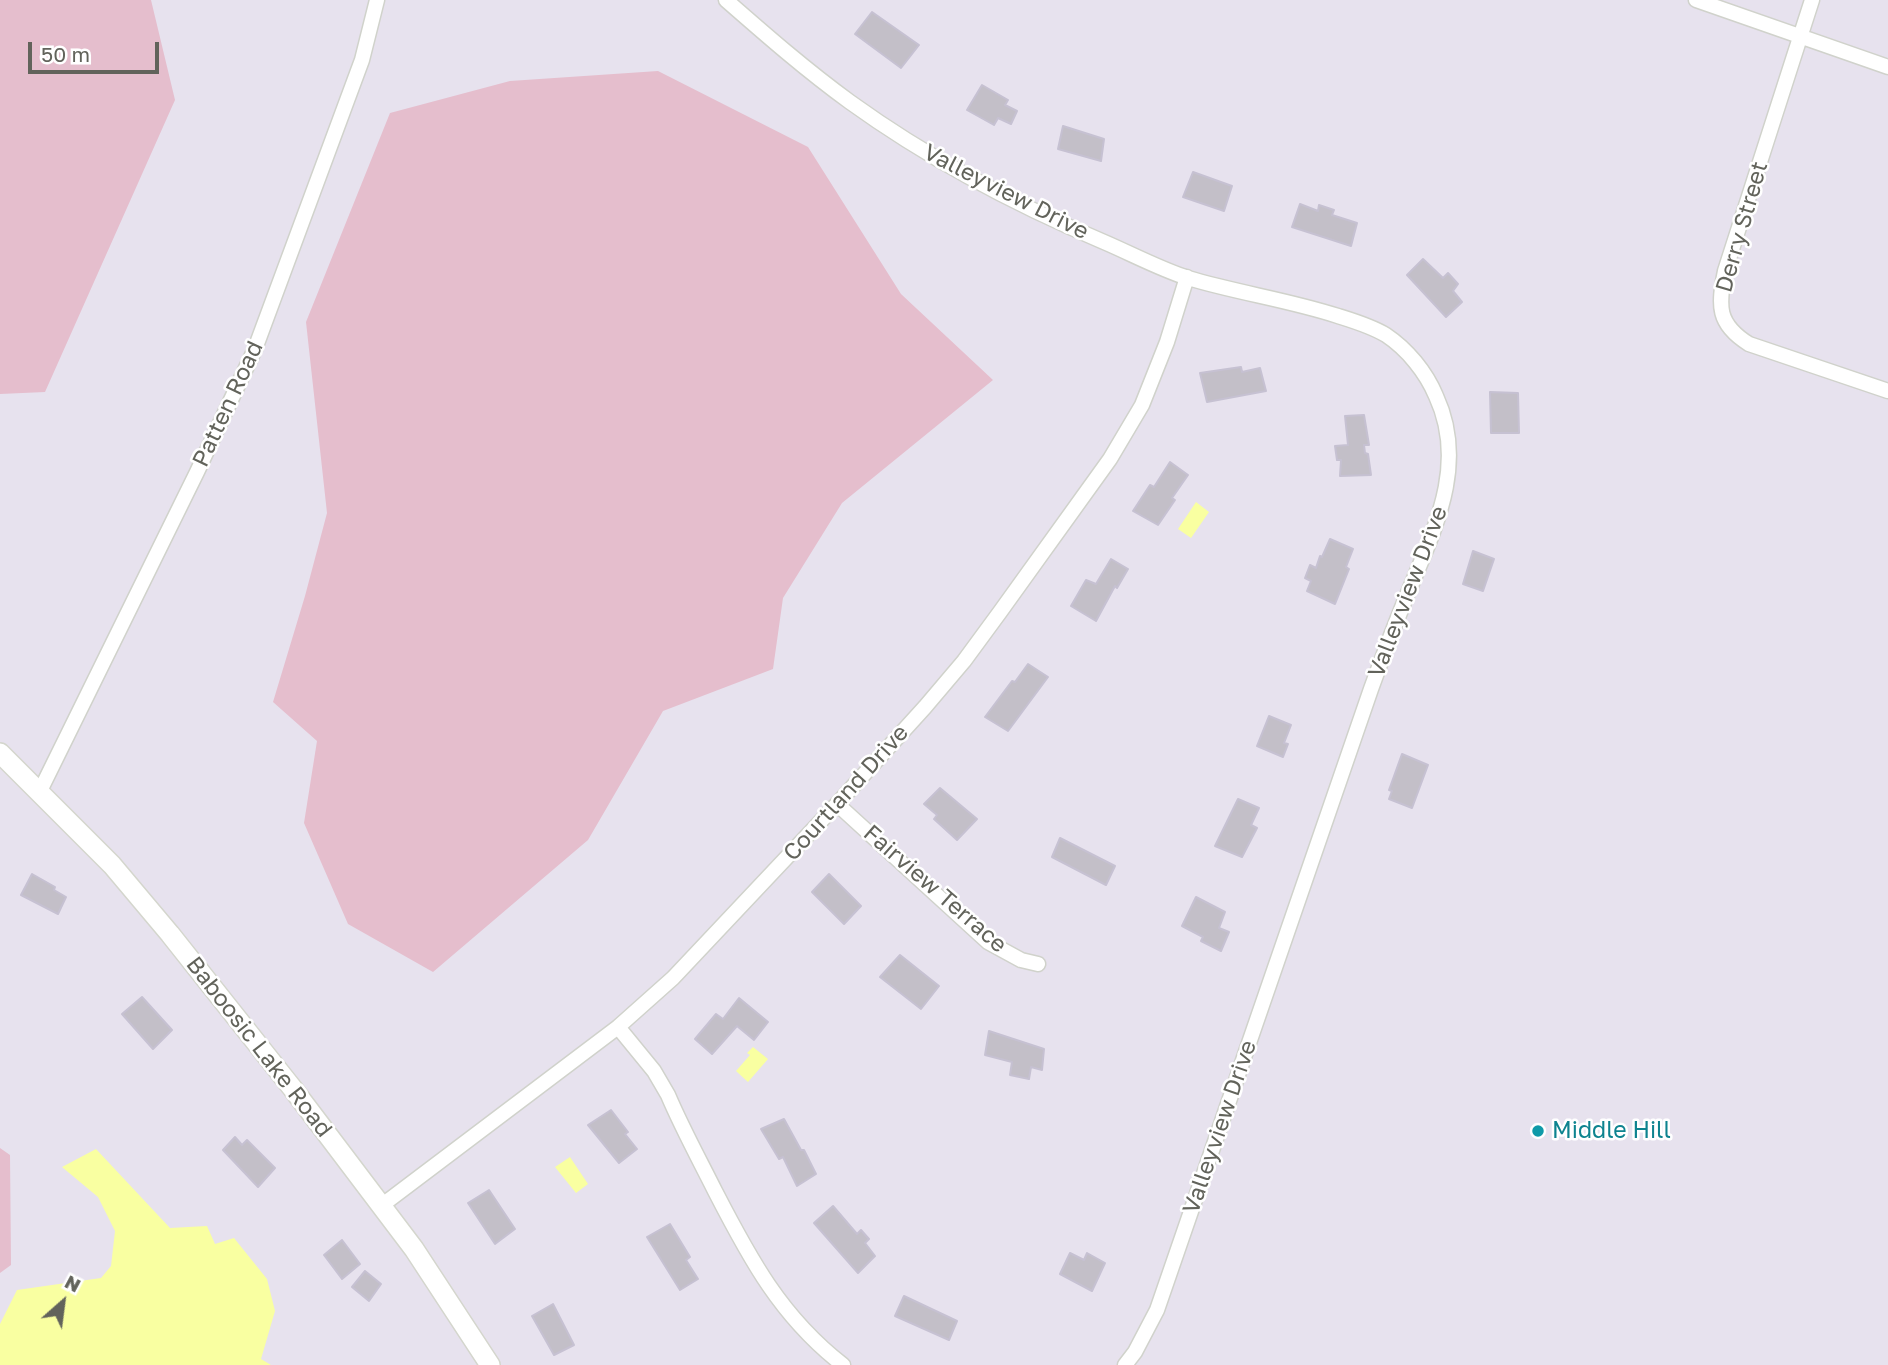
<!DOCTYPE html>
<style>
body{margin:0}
#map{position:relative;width:1888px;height:1365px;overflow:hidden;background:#e7e2ee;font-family:"Golos Text",sans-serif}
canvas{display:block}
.north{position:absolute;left:28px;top:1267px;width:70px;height:70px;-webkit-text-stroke:5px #fff;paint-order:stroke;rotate:28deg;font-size:19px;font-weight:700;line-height:28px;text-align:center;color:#62635b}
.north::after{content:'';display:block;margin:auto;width:24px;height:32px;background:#62635b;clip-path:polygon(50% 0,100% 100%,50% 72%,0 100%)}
.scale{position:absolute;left:28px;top:42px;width:131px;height:32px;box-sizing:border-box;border:4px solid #62635b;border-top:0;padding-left:9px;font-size:21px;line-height:24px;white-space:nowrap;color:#62635b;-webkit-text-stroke:5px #fff;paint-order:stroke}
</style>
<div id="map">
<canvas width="1888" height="1365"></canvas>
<div class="north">N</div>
<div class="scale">50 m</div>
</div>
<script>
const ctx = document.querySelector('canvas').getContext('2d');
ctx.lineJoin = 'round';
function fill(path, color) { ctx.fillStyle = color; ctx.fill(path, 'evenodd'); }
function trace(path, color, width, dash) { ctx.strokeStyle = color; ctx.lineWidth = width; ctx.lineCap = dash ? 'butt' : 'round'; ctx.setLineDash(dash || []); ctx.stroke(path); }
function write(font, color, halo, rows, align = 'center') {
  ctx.font = font + ' "Golos Text",sans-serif'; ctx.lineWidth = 5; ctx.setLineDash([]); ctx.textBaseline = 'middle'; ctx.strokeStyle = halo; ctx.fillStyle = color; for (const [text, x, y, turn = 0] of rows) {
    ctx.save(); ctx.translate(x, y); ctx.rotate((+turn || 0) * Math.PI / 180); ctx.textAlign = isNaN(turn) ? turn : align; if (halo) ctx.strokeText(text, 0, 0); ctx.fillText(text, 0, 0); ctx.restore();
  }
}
fill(new Path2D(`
 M 0,0 L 151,0 L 175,100 L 45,392 L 0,394 Z
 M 658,71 L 808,147 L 901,294 L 993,380 L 842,503 L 783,598 L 773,669 L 663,711 L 588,840 L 433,972 L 348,924 L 304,823 L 317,741 L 273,702 L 305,596 L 327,513 L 306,322 L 390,113 L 510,81 Z
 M 0,1148 L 10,1155 L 11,1265 L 0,1273 Z`), '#e5becd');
fill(new Path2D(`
 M 1196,502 L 1209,512 L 1191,538 L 1178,529 Z
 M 753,1047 L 768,1059 L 748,1082 L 736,1071 L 750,1055 L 747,1053 Z
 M 96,1149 L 170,1228 L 207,1226 L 215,1244 L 234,1238 L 267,1279 L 275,1311 L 261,1359 L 271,1365 L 0,1365 L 0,1324 L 17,1290 L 101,1278 L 111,1266 L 115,1231 L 98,1197 L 62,1167 Z
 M 570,1157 L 588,1184 L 576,1193 L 555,1167 Z`), '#f9ffa1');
const building = new Path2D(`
 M 872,12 L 919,45 L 901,68 L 855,34 Z
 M 982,85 L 1008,100 L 1005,105 L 1017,111 L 1011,124 L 998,118 L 994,125 L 967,110 Z
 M 1063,126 L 1104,139 L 1101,161 L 1058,149 Z
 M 1193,172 L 1232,186 L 1224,211 L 1183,197 Z
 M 1300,204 L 1318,211 L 1319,205 L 1334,210 L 1332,215 L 1357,223 L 1351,246 L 1292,227 Z
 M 1423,259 L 1443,278 L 1448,273 L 1458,284 L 1453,291 L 1462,302 L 1446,317 L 1407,275 Z
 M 1241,367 L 1242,372 L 1260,368 L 1266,391 L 1207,402 L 1200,373 Z
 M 1490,392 L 1518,393 L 1519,433 L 1491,433 Z
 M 1364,415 L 1369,445 L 1364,445 L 1365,453 L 1368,454 L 1371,475 L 1340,476 L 1341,460 L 1337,460 L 1335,446 L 1348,445 L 1345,416 Z
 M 1170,462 L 1188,475 L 1172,498 L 1175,500 L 1158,525 L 1133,511 L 1150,485 L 1154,487 Z
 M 1330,539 L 1353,549 L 1346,567 L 1349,569 L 1335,604 L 1307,591 L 1311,581 L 1305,578 L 1310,565 L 1316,568 L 1320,556 L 1322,557 Z
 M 1473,551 L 1494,559 L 1483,591 L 1463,584 Z
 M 1111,559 L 1128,569 L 1117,588 L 1115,586 L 1096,621 L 1071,606 L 1086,580 L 1096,584 Z
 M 1028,664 L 1048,677 L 1008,731 L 985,717 L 1012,681 L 1015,682 Z
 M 1269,716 L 1291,725 L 1284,743 L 1288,744 L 1283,757 L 1257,746 Z
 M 1402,754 L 1428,765 L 1412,808 L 1389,799 L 1392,791 L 1389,790 Z
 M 940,788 L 977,819 L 957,840 L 934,819 L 937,815 L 924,804 Z
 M 1238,799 L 1259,808 L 1251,825 L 1257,828 L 1242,857 L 1215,846 Z
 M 1060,838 L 1115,866 L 1106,885 L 1052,857 Z
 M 32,874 L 55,887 L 54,890 L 66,897 L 58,914 L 21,895 Z
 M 829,874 L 861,906 L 844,924 L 812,892 Z
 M 1196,897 L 1225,912 L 1219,928 L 1229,932 L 1221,951 L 1201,941 L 1203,937 L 1182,926 Z
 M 900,955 L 939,986 L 921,1009 L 880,977 Z
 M 142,997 L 172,1030 L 153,1049 L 122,1014 Z
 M 739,998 L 768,1022 L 754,1040 L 737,1026 L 712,1054 L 695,1039 L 716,1014 L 723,1019 Z
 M 989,1031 L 1044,1049 L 1042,1070 L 1031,1067 L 1029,1079 L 1010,1075 L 1012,1062 L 985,1055 Z
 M 611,1110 L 628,1132 L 625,1134 L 637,1149 L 619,1163 L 588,1125 Z
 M 784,1119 L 801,1150 L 804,1150 L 816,1174 L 797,1186 L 783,1157 L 779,1159 L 761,1129 Z
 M 235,1137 L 242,1145 L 247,1140 L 275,1168 L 258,1187 L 223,1150 Z
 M 489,1190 L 515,1229 L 495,1244 L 468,1203 Z
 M 833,1206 L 857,1234 L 861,1230 L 869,1239 L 865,1243 L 875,1256 L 858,1273 L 814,1223 Z
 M 670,1224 L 690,1257 L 686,1260 L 698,1279 L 680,1290 L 647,1237 Z
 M 342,1240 L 360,1264 L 342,1279 L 324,1255 Z
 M 1070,1253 L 1084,1260 L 1087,1253 L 1105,1263 L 1092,1291 L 1060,1274 Z
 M 365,1271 L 381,1284 L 369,1301 L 352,1287 Z
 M 904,1296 L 957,1321 L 949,1340 L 895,1316 Z
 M 553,1304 L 574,1345 L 554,1355 L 532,1316 Z`);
fill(building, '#c3bfc8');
trace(building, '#c6c1d2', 2);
const street = new Path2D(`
 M 726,0 C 766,35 806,70 850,102 C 929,159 1014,204 1104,242 C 1132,254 1160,269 1188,278 C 1238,293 1289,300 1338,316 C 1354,321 1371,326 1386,335 C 1407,349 1426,372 1436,396 C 1468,465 1434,530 1408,593 C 1395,624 1383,656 1371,689 L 1157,1310 L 1135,1352 L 1125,1365
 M 1696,0 L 1888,67
 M 1812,0 L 1725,271 C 1718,306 1717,324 1749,344 L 1888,391
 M 40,791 L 197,472 L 255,349 L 362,60 L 377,0
 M 837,804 L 988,942 L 1021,960 L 1038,964
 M 618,1027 L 654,1071 L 668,1095 C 682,1128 699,1159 715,1191 C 750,1259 781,1317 843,1365
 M 381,1206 L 618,1027 L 673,978 L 837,804 L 925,707 L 964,661 L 1000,612 L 1110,459 L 1142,405 L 1167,342 L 1187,277`);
const secondary = new Path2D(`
 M 0,753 L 112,865 L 170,934 L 293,1089 L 414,1249 L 490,1365`);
trace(street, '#d0d2cb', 17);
trace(secondary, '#d4d6cd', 22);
trace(street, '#fff', 14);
trace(secondary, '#fff', 19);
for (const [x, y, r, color] of [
 [1538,1131,7,"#0f9aa8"]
]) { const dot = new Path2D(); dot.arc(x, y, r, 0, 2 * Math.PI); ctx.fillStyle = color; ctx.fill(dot); trace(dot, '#fff', 2.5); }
write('23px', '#62635b', '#fff', [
 ["Valleyview Drive",1006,192,27],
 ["Derry Street",1742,227,-74],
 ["Patten Road",228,404,-65],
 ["Valleyview Drive",1408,592,-69],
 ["Courtland Drive",846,793,-48],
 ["Fairview Terrace",935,889,41],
 ["Baboosic Lake Road",259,1047,52],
 ["Valleyview Drive",1220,1127,-71]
]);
write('23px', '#0d838f', '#fff', [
 ["Middle Hill",1552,1131]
], 'left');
</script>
